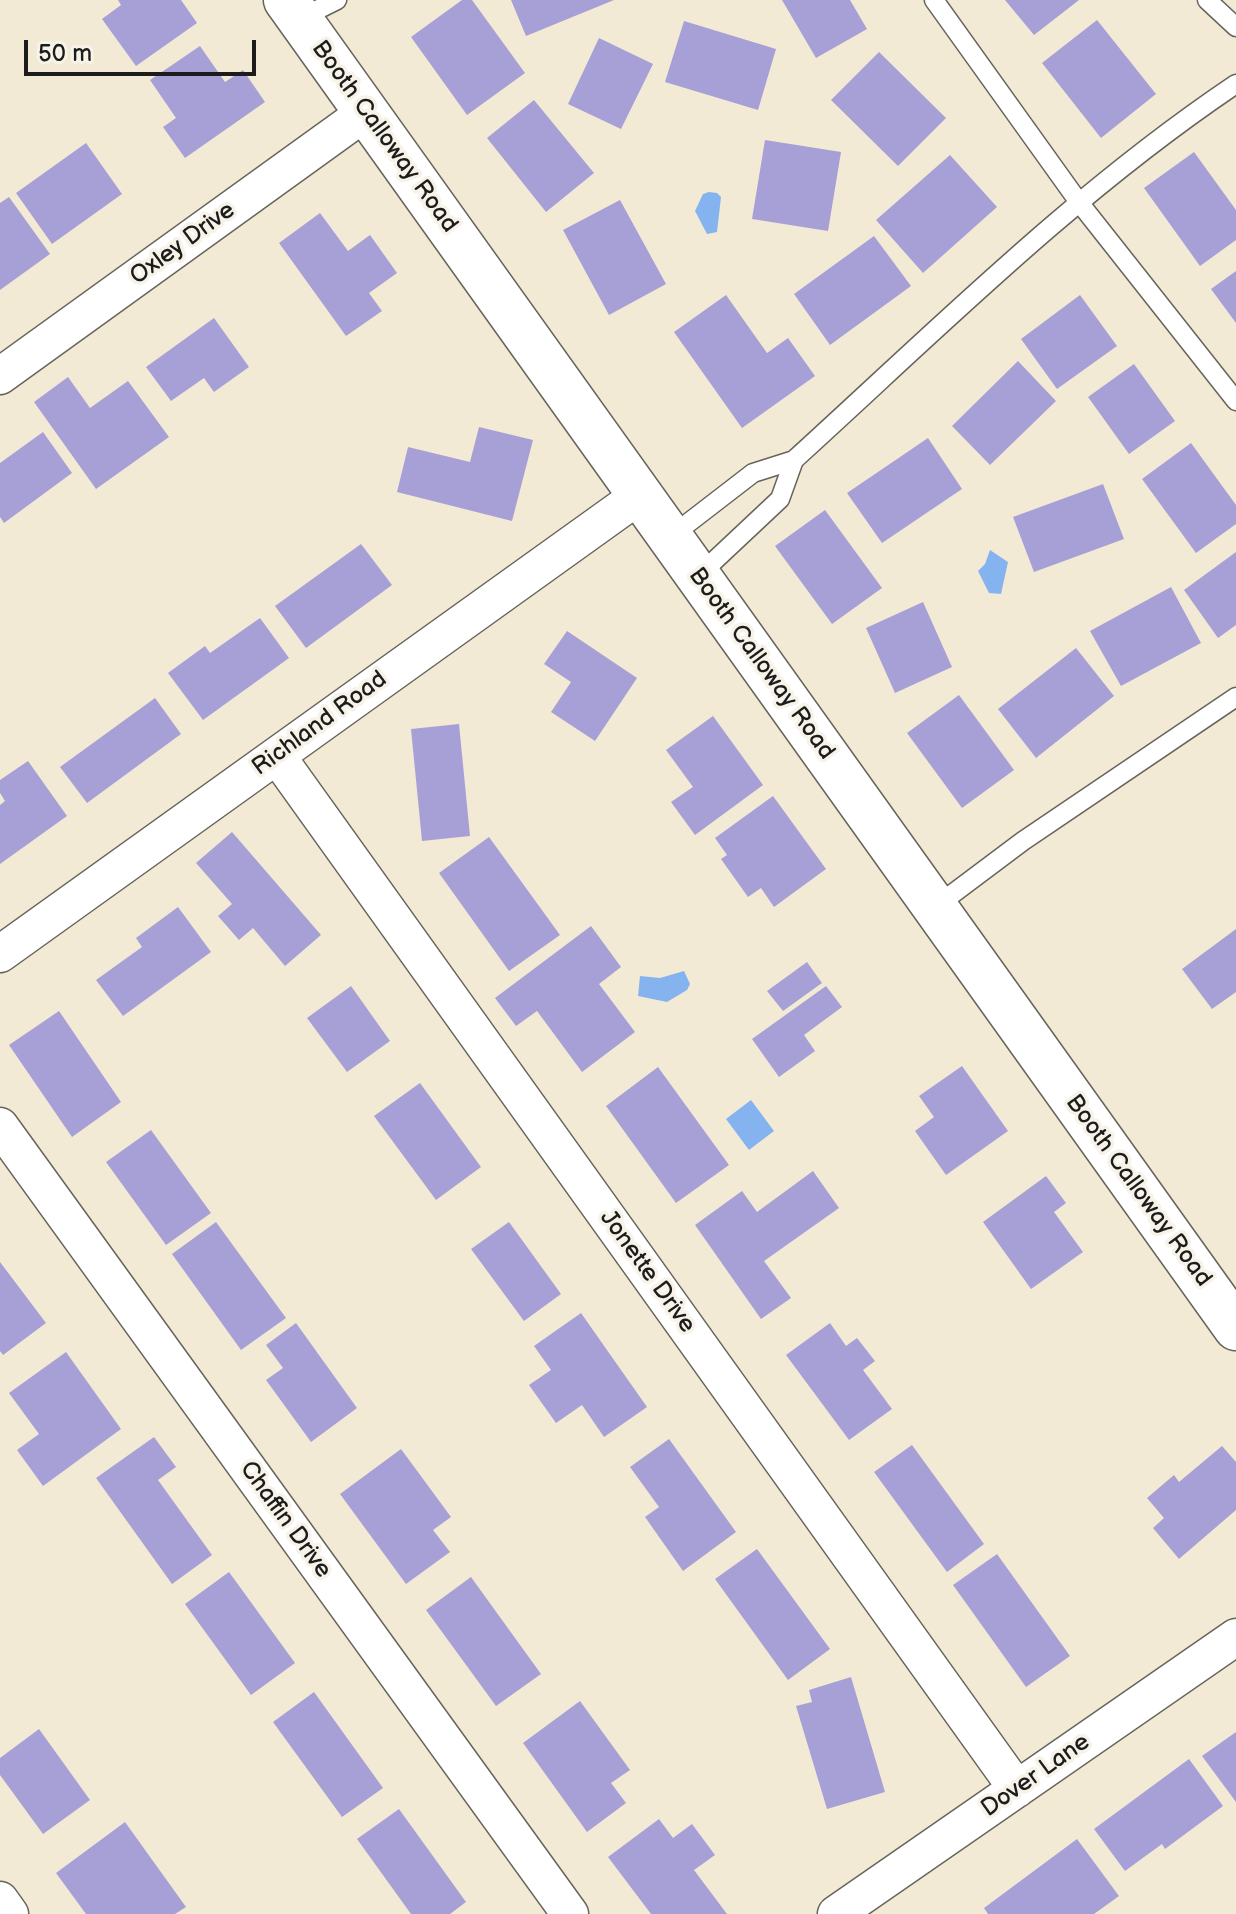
<!DOCTYPE html>
<style>
body{margin:0}
#map{position:relative;width:1236px;height:1914px;overflow:hidden;background:#f2ead4;font-family:"Balsamiq Sans",sans-serif}
canvas{display:block}
.scale{position:absolute;left:24px;top:40px;width:232px;height:36px;box-sizing:border-box;border:4px solid #1c1c1c;border-top:0;padding-left:10px;font-size:24px;line-height:28px;white-space:nowrap;color:#1c1c1c;-webkit-text-stroke:6px #f7f3e8;paint-order:stroke}
</style>
<div id="map">
<canvas width="1236" height="1914"></canvas>
<div class="scale">50 m</div>
</div>
<script>
const ctx = document.querySelector('canvas').getContext('2d');
ctx.lineJoin = 'round';
function fill(path, color) { ctx.fillStyle = color; ctx.fill(path, 'evenodd'); }
function trace(path, color, width, dash) { ctx.strokeStyle = color; ctx.lineWidth = width; ctx.lineCap = dash ? 'butt' : 'round'; ctx.setLineDash(dash || []); ctx.stroke(path); }
function write(font, color, halo, rows, align = 'center') {
  ctx.font = font + ' "Balsamiq Sans",sans-serif'; ctx.lineWidth = 7; ctx.setLineDash([]); ctx.textBaseline = 'middle'; ctx.strokeStyle = halo; ctx.fillStyle = color; for (const [text, x, y, turn = 0] of rows) {
    ctx.save(); ctx.translate(x, y); ctx.rotate((+turn || 0) * Math.PI / 180); ctx.textAlign = isNaN(turn) ? turn : align; if (halo) ctx.strokeText(text, 0, 0); ctx.fillText(text, 0, 0); ctx.restore();
  }
}
fill(new Path2D(`
 M 709,192 L 717,193 L 721,197 L 717,232 L 707,234 L 695,211 L 703,194 Z
 M 990,550 L 1008,562 L 1001,594 L 989,593 L 978,571 L 985,564 Z
 M 684,971 L 690,984 L 687,990 L 667,1002 L 638,996 L 640,976 L 660,978 Z
 M 751,1100 L 774,1131 L 749,1150 L 726,1119 Z`), '#84b3ef');
fill(new Path2D(`
 M 118,0 L 181,0 L 197,23 L 136,66 L 102,19 L 121,5 Z
 M 462,0 L 472,0 L 525,73 L 467,115 L 411,37 Z
 M 511,0 L 614,0 L 526,36 Z
 M 782,0 L 850,0 L 867,29 L 816,58 Z
 M 1005,0 L 1079,0 L 1034,35 Z
 M 1097,20 L 1156,94 L 1101,138 L 1042,63 Z
 M 684,21 L 776,49 L 758,110 L 665,82 Z
 M 599,38 L 653,64 L 621,129 L 568,104 Z
 M 200,46 L 225,82 L 243,70 L 265,102 L 185,158 L 163,127 L 176,118 L 150,80 Z
 M 879,52 L 946,118 L 898,166 L 831,100 Z
 M 534,100 L 594,173 L 546,212 L 487,138 Z
 M 765,140 L 841,152 L 828,231 L 752,219 Z
 M 86,143 L 122,194 L 52,244 L 16,193 Z
 M 1194,152 L 1236,210 L 1236,240 L 1200,266 L 1144,188 Z
 M 950,155 L 997,207 L 923,273 L 876,220 Z
 M 9,197 L 50,254 L 0,290 L 0,203 Z
 M 620,200 L 666,284 L 609,315 L 563,230 Z
 M 320,213 L 348,251 L 370,235 L 397,273 L 369,293 L 382,311 L 346,336 L 279,243 Z
 M 874,236 L 911,286 L 830,345 L 794,294 Z
 M 1236,271 L 1236,323 L 1211,289 Z
 M 726,295 L 767,353 L 788,338 L 815,376 L 742,428 L 674,332 Z
 M 1080,295 L 1117,346 L 1057,389 L 1021,339 Z
 M 214,318 L 249,367 L 214,392 L 204,378 L 171,401 L 146,367 Z
 M 1018,361 L 1056,401 L 990,465 L 952,426 Z
 M 1134,364 L 1175,421 L 1129,454 L 1088,397 Z
 M 68,377 L 90,408 L 128,381 L 169,437 L 96,489 L 34,402 Z
 M 479,427 L 533,440 L 512,521 L 397,492 L 408,447 L 470,462 Z
 M 43,432 L 72,473 L 4,523 L 0,517 L 0,463 Z
 M 928,438 L 962,489 L 882,543 L 847,493 Z
 M 1191,443 L 1236,505 L 1236,524 L 1196,553 L 1142,479 Z
 M 1103,484 L 1124,539 L 1034,572 L 1013,517 Z
 M 825,510 L 882,588 L 832,624 L 775,546 Z
 M 361,544 L 392,585 L 306,648 L 275,606 Z
 M 1236,552 L 1236,625 L 1218,638 L 1184,590 Z
 M 1171,587 L 1201,643 L 1121,686 L 1090,631 Z
 M 923,602 L 952,667 L 895,693 L 866,628 Z
 M 260,618 L 289,658 L 203,720 L 168,673 L 205,646 L 210,653 Z
 M 567,631 L 637,678 L 595,741 L 551,712 L 571,682 L 544,664 Z
 M 1076,648 L 1114,696 L 1036,758 L 998,709 Z
 M 959,695 L 1014,770 L 962,808 L 907,733 Z
 M 155,698 L 181,734 L 87,803 L 60,767 Z
 M 713,716 L 763,785 L 695,835 L 671,802 L 693,787 L 666,750 Z
 M 459,724 L 470,836 L 422,841 L 411,729 Z
 M 28,761 L 67,816 L 0,864 L 0,805 L 5,801 L 0,793 L 0,780 Z
 M 773,796 L 826,869 L 774,907 L 761,888 L 748,897 L 721,859 L 727,855 L 715,838 Z
 M 232,832 L 321,935 L 285,966 L 253,928 L 239,940 L 218,916 L 232,904 L 196,863 Z
 M 489,837 L 560,935 L 509,971 L 439,873 Z
 M 178,907 L 211,952 L 123,1016 L 96,980 L 142,947 L 136,938 Z
 M 591,926 L 621,967 L 599,984 L 635,1032 L 582,1072 L 537,1011 L 516,1026 L 495,998 Z
 M 1236,929 L 1236,992 L 1212,1009 L 1182,969 Z
 M 807,962 L 822,983 L 783,1011 L 767,991 Z
 M 351,986 L 390,1041 L 347,1072 L 307,1018 Z
 M 826,986 L 842,1007 L 804,1035 L 815,1051 L 779,1077 L 752,1039 Z
 M 59,1011 L 121,1102 L 72,1137 L 9,1045 Z
 M 962,1066 L 1008,1131 L 946,1175 L 915,1131 L 934,1117 L 919,1096 Z
 M 658,1067 L 729,1165 L 676,1203 L 606,1106 Z
 M 420,1083 L 481,1167 L 436,1200 L 374,1116 Z
 M 151,1130 L 211,1213 L 166,1245 L 106,1162 Z
 M 813,1171 L 839,1208 L 764,1261 L 791,1298 L 761,1319 L 695,1225 L 742,1191 L 757,1212 Z
 M 1046,1176 L 1066,1203 L 1054,1212 L 1083,1252 L 1031,1289 L 983,1222 Z
 M 216,1222 L 286,1318 L 241,1350 L 172,1254 Z
 M 509,1222 L 561,1294 L 524,1321 L 471,1249 Z
 M 0,1262 L 46,1323 L 3,1355 L 0,1351 Z
 M 581,1313 L 647,1407 L 604,1437 L 582,1405 L 556,1423 L 529,1385 L 551,1370 L 534,1346 Z
 M 296,1323 L 357,1408 L 311,1442 L 266,1380 L 283,1368 L 266,1345 Z
 M 830,1323 L 846,1346 L 857,1338 L 875,1361 L 863,1370 L 892,1409 L 849,1440 L 786,1355 Z
 M 66,1352 L 121,1429 L 43,1486 L 17,1450 L 39,1434 L 9,1393 Z
 M 154,1437 L 176,1467 L 158,1480 L 212,1555 L 172,1584 L 96,1478 Z
 M 669,1439 L 736,1532 L 683,1571 L 645,1517 L 659,1507 L 630,1467 Z
 M 912,1445 L 984,1544 L 947,1572 L 874,1472 Z
 M 1222,1446 L 1236,1462 L 1236,1510 L 1179,1559 L 1153,1528 L 1164,1518 L 1147,1498 L 1174,1475 L 1179,1482 Z
 M 401,1449 L 451,1517 L 433,1530 L 450,1552 L 406,1584 L 340,1494 Z
 M 757,1549 L 830,1649 L 788,1680 L 715,1579 Z
 M 997,1554 L 1070,1656 L 1026,1687 L 953,1585 Z
 M 229,1572 L 295,1663 L 251,1695 L 185,1604 Z
 M 471,1577 L 541,1674 L 496,1706 L 426,1610 Z
 M 851,1677 L 885,1792 L 827,1809 L 796,1706 L 812,1702 L 809,1690 Z
 M 314,1692 L 383,1788 L 342,1817 L 273,1722 Z
 M 580,1701 L 630,1770 L 611,1783 L 626,1803 L 587,1832 L 523,1743 Z
 M 39,1729 L 90,1800 L 43,1834 L 0,1775 L 0,1758 Z
 M 1236,1732 L 1236,1802 L 1202,1756 Z
 M 1189,1759 L 1223,1806 L 1165,1849 L 1162,1844 L 1125,1871 L 1094,1829 Z
 M 399,1809 L 466,1902 L 450,1914 L 411,1914 L 357,1839 Z
 M 659,1819 L 673,1838 L 692,1824 L 715,1855 L 694,1870 L 727,1914 L 651,1914 L 608,1857 Z
 M 125,1822 L 186,1907 L 175,1914 L 86,1914 L 56,1873 Z
 M 1077,1839 L 1119,1896 L 1094,1914 L 988,1914 L 984,1908 Z`), '#a7a0d6');
const lane = new Path2D(`
 M 934,0 L 1078,201 L 1236,401
 M 1207,0 L 1236,27
 M 299,19 L 337,0
 M 670,537 L 753,473 L 794,460 C 937,330 1075,192 1236,84
 M 698,576 L 780,499 L 794,460
 M 935,907 L 1023,841 L 1236,697`);
const street = new Path2D(`
 M 0,376 L 366,112
 M 277,756 L 1017,1789
 M 0,954 L 640,495
 M 0,1126 L 570,1914
 M 0,1900 L 10,1914
 M 836,1914 L 1236,1637`);
const secondary = new Path2D(`
 M 286,0 L 1236,1328`);
trace(lane, '#67645c', 21);
trace(street, '#67645c', 39);
trace(secondary, '#67645c', 47);
trace(lane, '#fff', 18);
trace(street, '#fff', 36);
trace(secondary, '#fff', 44);
write('24px', '#1c1c1c', '#f7f3e8', [
 ["Booth Calloway Road",384,137,54],
 ["Oxley Drive",183,244,-36],
 ["Booth Calloway Road",761,664,54],
 ["Richland Road",320,724,-36],
 ["Booth Calloway Road",1138,1191,54],
 ["Jonette Drive",647,1272,54],
 ["Chaffin Drive",285,1520,54],
 ["Dover Lane",1036,1776,-35]
]);
</script>
